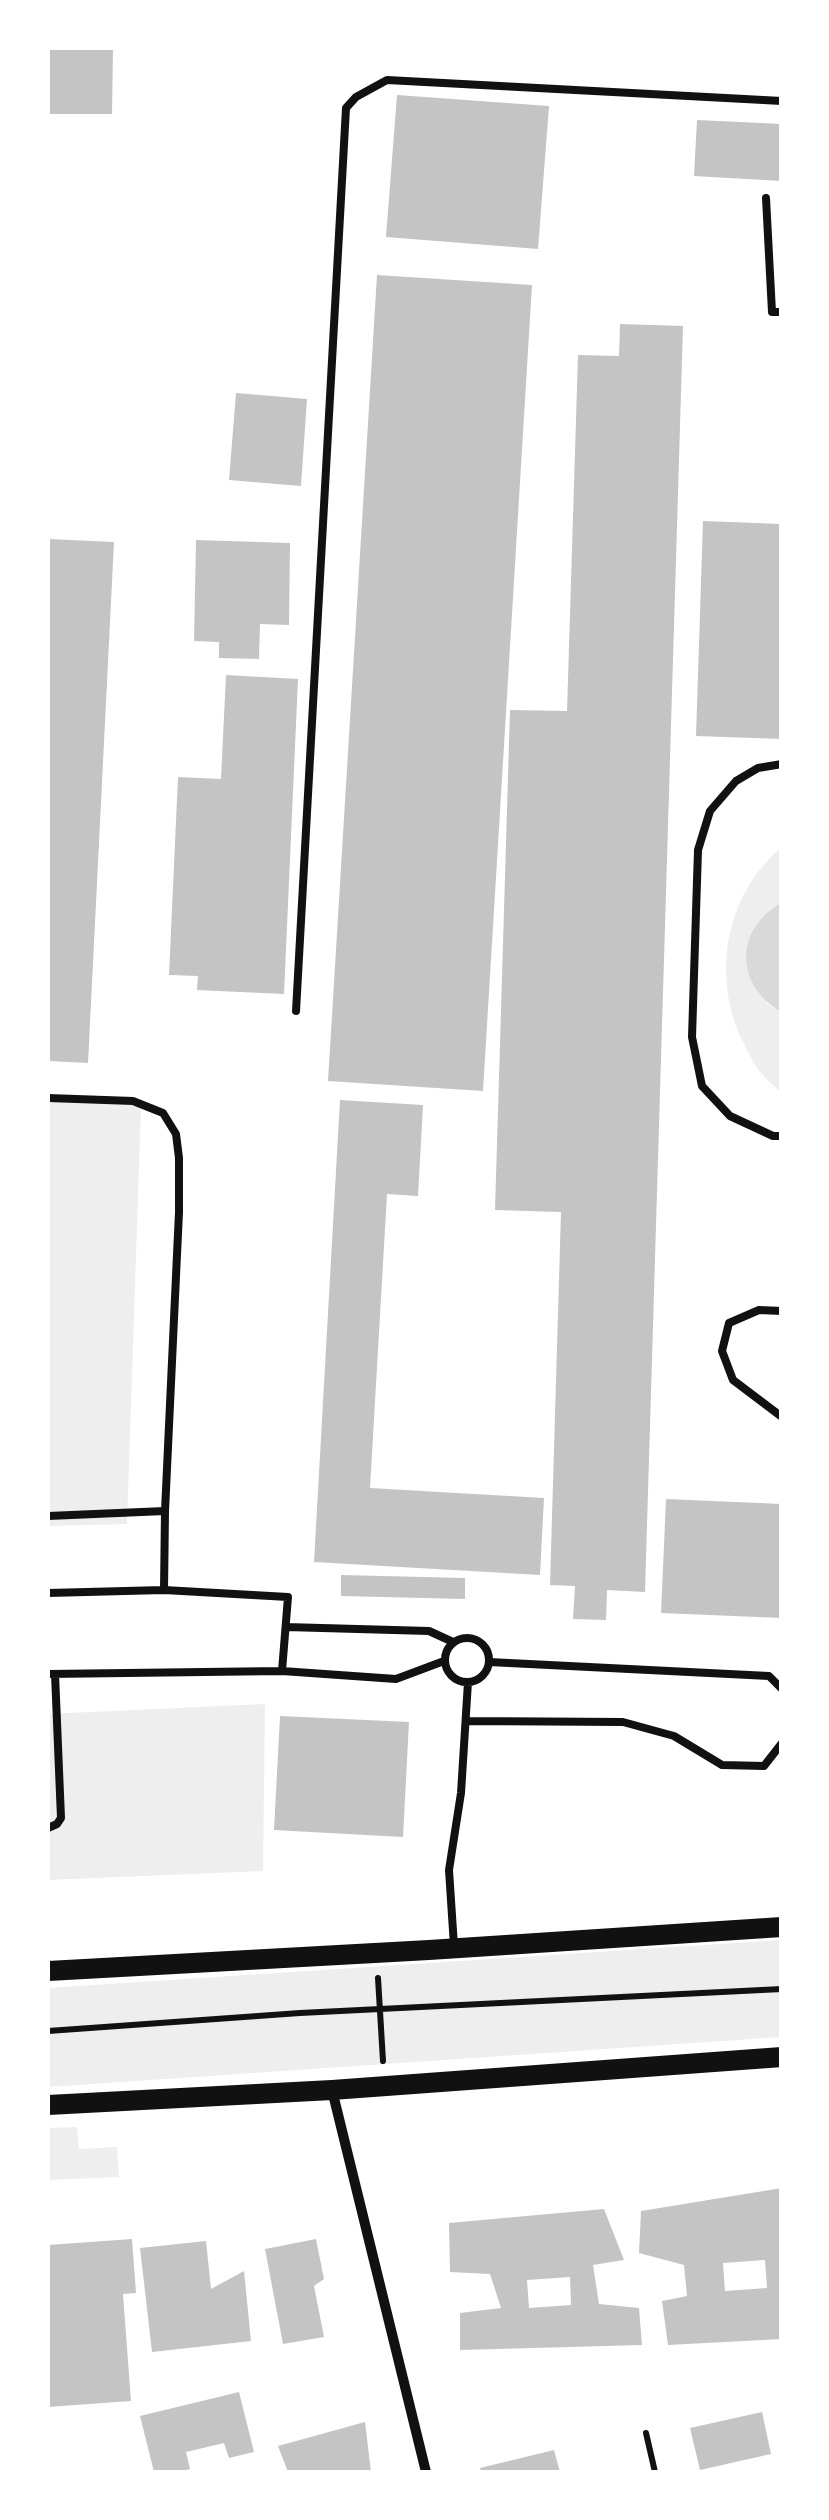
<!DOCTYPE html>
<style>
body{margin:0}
#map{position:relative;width:829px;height:2520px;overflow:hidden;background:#fff;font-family:Spectral,serif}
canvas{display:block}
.frame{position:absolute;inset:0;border:50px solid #fff;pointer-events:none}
</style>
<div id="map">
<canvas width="829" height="2520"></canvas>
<div class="frame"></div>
</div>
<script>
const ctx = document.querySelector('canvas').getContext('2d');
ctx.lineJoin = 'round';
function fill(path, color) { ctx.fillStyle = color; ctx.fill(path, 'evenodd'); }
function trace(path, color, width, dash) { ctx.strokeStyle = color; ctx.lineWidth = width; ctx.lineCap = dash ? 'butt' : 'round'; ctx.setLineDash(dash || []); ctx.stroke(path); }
fill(new Path2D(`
 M 781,848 L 781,903 L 779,904 L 767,1004 L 781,1012 L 781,1093 C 774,1086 766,1079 759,1071 C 753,1064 749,1053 744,1044 C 711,979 724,896 781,848 Z
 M 48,1100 L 141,1106 L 127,1524 L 48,1526 Z
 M 265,1704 L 263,1871 L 48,1880 L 48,1714 Z
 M 781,1940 L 781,2037 L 48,2087 L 48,1988 Z
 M 77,2127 L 79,2149 L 117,2147 L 119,2177 L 48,2180 L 48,2128 Z`), '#eee');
fill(new Path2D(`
 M 781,903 L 782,903 L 781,1012 C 735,985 734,930 781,903 Z`), '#d9d9d9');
fill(new Path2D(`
 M 48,48 L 113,48 L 112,114 L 48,114 Z
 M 397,95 L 549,106 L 538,249 L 386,237 Z
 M 697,120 L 782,124 L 782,181 L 694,176 Z
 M 377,275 L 532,285 L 483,1091 L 328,1081 Z
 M 620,324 L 683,326 L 645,1592 L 607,1590 L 606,1620 L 573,1619 L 575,1586 L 550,1585 L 561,1212 L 495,1210 L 510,710 L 567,711 L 578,355 L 619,356 Z
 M 236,393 L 307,399 L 301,486 L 229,480 Z
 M 703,521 L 782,524 L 782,739 L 696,736 Z
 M 48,539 L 114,542 L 88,1063 L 48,1061 Z
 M 196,540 L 290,543 L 289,625 L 260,624 L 259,659 L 219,658 L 219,642 L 194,641 Z
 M 226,675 L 298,679 L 284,994 L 197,990 L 198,976 L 169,975 L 178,777 L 221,779 Z
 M 340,1100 L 423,1105 L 418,1196 L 387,1194 L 370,1488 L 544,1498 L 540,1575 L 314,1562 Z
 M 666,1499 L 782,1504 L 782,1618 L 661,1613 Z
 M 341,1575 L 465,1578 L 465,1599 L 341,1596 Z
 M 280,1716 L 409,1722 L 403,1837 L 274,1830 Z
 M 782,2188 L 782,2339 L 668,2345 L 662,2301 L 687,2296 L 684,2265 L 639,2253 L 641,2211 ZM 765,2260 L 767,2288 L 725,2291 L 723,2263 Z
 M 604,2209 L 624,2260 L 593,2265 L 599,2304 L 639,2308 L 642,2345 L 460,2350 L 460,2313 L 501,2308 L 490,2274 L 450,2272 L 449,2223 ZM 570,2277 L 571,2305 L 529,2308 L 527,2280 Z
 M 132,2239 L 136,2293 L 123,2294 L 131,2401 L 48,2407 L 48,2245 Z
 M 316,2239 L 324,2279 L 314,2286 L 324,2337 L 283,2344 L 265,2249 Z
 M 206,2241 L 211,2289 L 244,2271 L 251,2341 L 152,2352 L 140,2248 Z
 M 239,2392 L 254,2452 L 229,2458 L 224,2443 L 186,2452 L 190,2469 L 177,2472 L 154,2472 L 140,2416 Z
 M 762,2412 L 771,2454 L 700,2470 L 690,2428 Z
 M 365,2422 L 371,2472 L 288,2472 L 278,2446 Z
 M 554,2450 L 560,2472 L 481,2472 L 480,2468 Z`), '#c4c4c4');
trace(new Path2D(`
 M 378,1978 L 383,2061
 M 48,2031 L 300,2013 L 782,1989
 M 646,2433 L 655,2472`), '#111', 6);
trace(new Path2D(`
 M 766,198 L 772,312 L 782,312
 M 782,764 L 758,768 L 736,781 L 710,811 L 698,850 L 692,1037 L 702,1086 L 730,1116 L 773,1136 L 782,1136
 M 296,1011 L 346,108 L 356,97 L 387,80 L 782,101
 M 48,1098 L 133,1101 L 163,1113 L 176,1134 L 179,1158 L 179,1212 L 165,1511 L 164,1590
 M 782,1311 L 759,1310 L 729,1323 L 722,1351 L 733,1380 L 782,1417
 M 48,1516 L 165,1511
 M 48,1593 L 164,1590 L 288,1597 L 282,1671
 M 286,1627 L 429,1631 L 453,1642
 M445 1660a22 22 0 1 1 44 0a22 22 0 1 1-44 0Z
 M 489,1662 L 769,1676 L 782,1689
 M 48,1674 L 282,1671 L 396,1679 L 444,1661
 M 466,1721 L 623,1722 L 674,1736 L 722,1765 L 764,1766 L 782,1743
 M 48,1828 L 57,1824 L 61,1818 L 55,1674
 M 454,1946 L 449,1870 L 461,1793 L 468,1682`), '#111', 8);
trace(new Path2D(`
 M 332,2090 L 426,2472`), '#111', 10);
trace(new Path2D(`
 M 48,1971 L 429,1950 L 782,1927
 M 48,2105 L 332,2090 L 782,2057`), '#111', 20);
</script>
